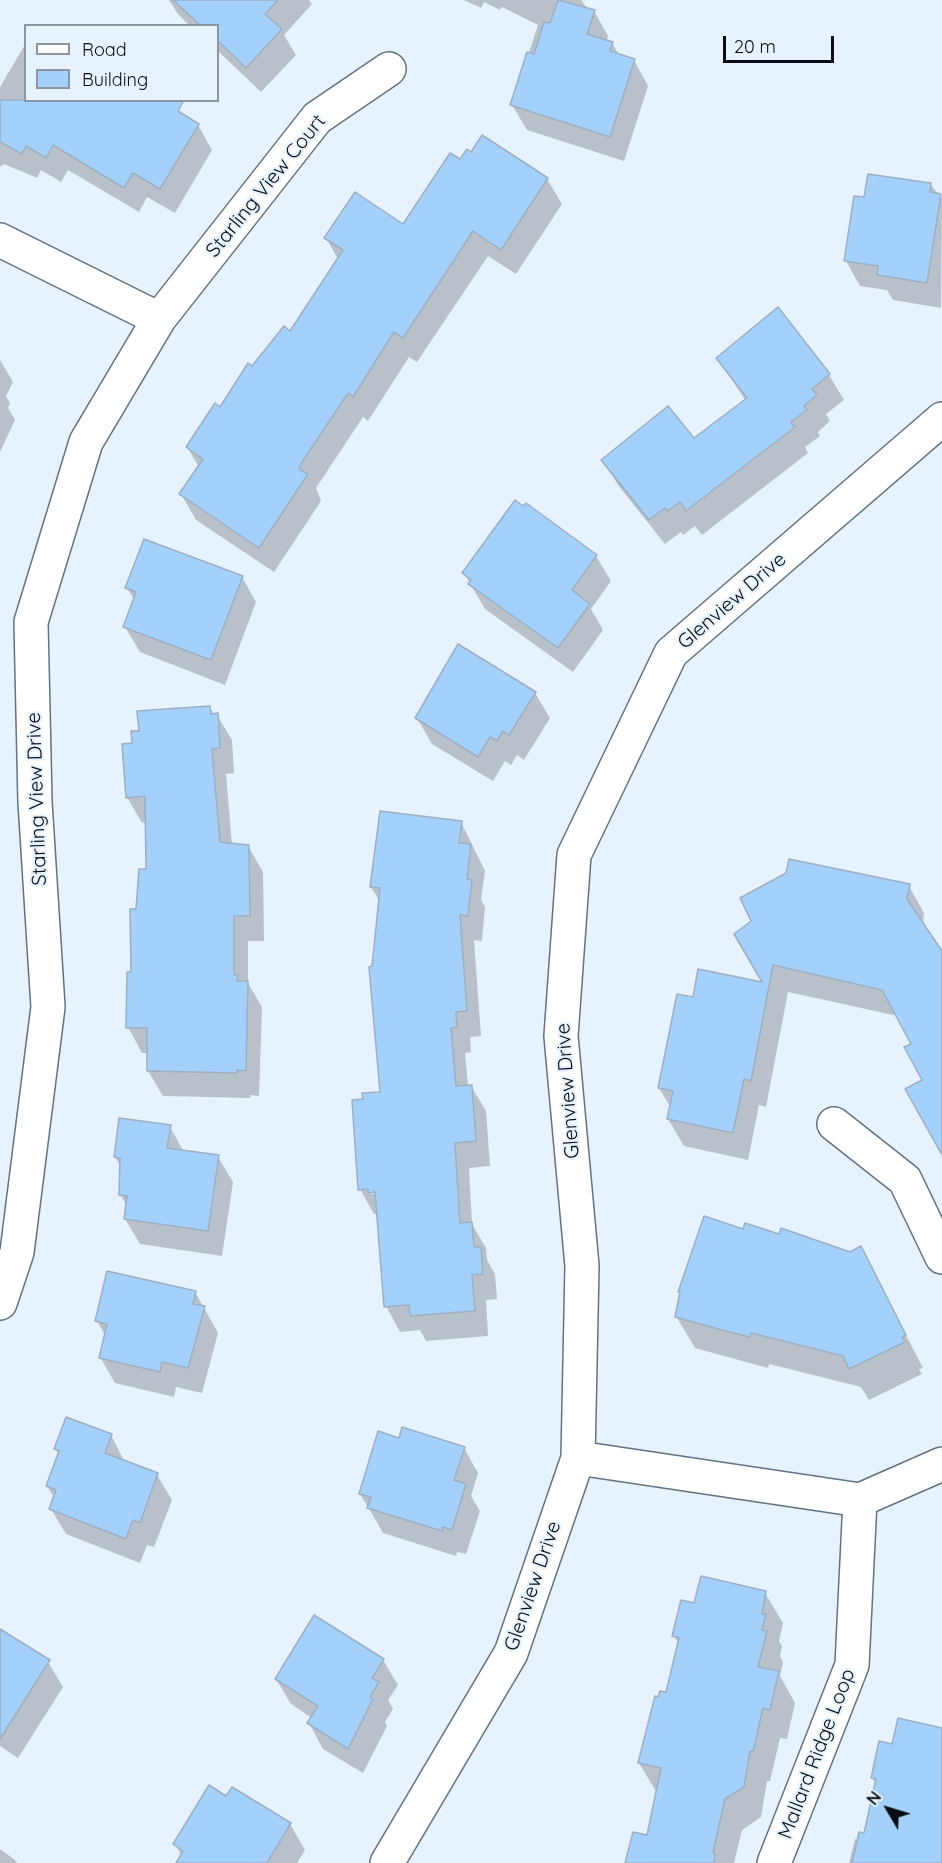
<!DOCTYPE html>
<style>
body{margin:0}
#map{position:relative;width:942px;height:1863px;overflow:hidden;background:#e6f2fd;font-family:Quicksand,sans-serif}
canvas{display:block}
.legend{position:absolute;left:24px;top:24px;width:195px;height:78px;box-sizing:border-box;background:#e6f2fd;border:2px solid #8d969f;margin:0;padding:8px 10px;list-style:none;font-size:18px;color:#070d13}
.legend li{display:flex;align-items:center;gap:12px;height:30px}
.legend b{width:30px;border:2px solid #8d969f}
.north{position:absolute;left:858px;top:1779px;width:60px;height:60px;-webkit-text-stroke:4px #e6f2fd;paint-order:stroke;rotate:308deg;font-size:16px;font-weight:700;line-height:24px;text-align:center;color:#070d13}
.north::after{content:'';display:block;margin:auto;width:21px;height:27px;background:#070d13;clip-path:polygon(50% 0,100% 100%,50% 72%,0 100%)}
.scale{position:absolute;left:723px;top:36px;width:111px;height:27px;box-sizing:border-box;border:3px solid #070d13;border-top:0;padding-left:8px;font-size:18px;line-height:21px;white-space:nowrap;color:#070d13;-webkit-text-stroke:4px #e6f2fd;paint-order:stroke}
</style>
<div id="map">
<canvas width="942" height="1863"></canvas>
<ul class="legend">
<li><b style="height:8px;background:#fff"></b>Road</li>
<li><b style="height:16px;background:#a3d1fc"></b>Building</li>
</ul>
<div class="north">N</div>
<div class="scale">20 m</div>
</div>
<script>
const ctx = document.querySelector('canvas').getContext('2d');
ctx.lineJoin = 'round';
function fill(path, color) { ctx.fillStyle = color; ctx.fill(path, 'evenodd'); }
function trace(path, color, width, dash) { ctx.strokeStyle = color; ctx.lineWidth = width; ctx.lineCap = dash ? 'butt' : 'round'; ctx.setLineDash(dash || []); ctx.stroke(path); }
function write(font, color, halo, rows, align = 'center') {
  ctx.font = font + ' Quicksand,sans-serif'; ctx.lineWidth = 4.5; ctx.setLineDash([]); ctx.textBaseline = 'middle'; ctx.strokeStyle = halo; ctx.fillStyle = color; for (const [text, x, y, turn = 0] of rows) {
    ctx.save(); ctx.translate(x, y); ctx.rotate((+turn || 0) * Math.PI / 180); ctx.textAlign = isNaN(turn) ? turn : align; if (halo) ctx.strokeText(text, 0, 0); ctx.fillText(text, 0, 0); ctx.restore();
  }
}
fill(new Path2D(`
 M 169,0 L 309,0 L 312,4 L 284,35 L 296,55 L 261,92 L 218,51 L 218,26 L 190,26 L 178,14 Z
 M 464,0 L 581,0 L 587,8 L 594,11 L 608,36 L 607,41 L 612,43 L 619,55 L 634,60 L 648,86 L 624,161 L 527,130 L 512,105 L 538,25 L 502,7 L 500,10 L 484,2 L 481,8 Z
 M 26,43 L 26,100 L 198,125 L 212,150 L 175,213 L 147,197 L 139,212 L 68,170 L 61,182 L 41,170 L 37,178 L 4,164 L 0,167 L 0,87 Z
 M 461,161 L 547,179 L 562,204 L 516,274 L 488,256 L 417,362 L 409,357 L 368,421 L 363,417 L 316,488 L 321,501 L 274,572 L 196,520 L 181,494 L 199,467 L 187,447 L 253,368 L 291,333 L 338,259 L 326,238 L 403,226 Z
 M 930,184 L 942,199 L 941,308 L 893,300 L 887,290 L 860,286 L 846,261 Z
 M 778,309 L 829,375 L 844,400 L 826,414 L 830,421 L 818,432 L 820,436 L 805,447 L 808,453 L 702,535 L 695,526 L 683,535 L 681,532 L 665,544 L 618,485 L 603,460 L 694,440 L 746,401 L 717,358 Z
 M 0,360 L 13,382 L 6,396 L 10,403 L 8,408 L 15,420 L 0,452 Z
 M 596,556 L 611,581 L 591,609 L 603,630 L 573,672 L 485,609 L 464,573 Z
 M 242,577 L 256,602 L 225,685 L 140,652 L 125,627 L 135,601 L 127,588 Z
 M 535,693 L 550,718 L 524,760 L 517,755 L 511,765 L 505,761 L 493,781 L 432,744 L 417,718 Z
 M 210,707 L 214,715 L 217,715 L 232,740 L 234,773 L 226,774 L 232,845 L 248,846 L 263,872 L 264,941 L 248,941 L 248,983 L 262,1007 L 259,1096 L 250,1095 L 251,1098 L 163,1096 L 148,1071 L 149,1053 L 142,1053 L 128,1027 L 138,911 L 147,870 L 147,822 L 142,823 L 127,797 L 134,744 L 140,732 Z
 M 461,822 L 485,871 L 481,900 L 485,907 L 482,941 L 474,940 L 481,1036 L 470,1037 L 471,1052 L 465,1053 L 468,1086 L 471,1086 L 486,1111 L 490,1166 L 469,1168 L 472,1224 L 486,1248 L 487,1260 L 495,1274 L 497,1299 L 486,1300 L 488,1336 L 426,1341 L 420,1330 L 400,1332 L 386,1306 L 378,1214 L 374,1214 L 360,1189 L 364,1101 L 382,1093 L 373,968 L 380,902 L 371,887 ZM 370,1191 L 383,1193 L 370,1194 Z
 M 909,886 L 924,913 L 923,924 L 942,955 L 942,1147 L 913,1044 L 898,1016 L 788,992 L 766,1107 L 759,1105 L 748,1160 L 684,1146 L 668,1119 L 671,1108 L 659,1088 L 694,998 L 765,984 L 736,934 Z
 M 170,1127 L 184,1152 L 218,1157 L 233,1182 L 222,1256 L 140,1244 L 125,1219 L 127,1206 L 120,1194 L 121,1167 L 115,1157 Z
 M 744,1231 L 780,1236 L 850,1253 L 861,1248 L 923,1368 L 919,1369 L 922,1374 L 869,1400 L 861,1387 L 769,1364 L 768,1368 L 695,1348 L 676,1316 L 681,1295 L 679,1292 Z
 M 195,1292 L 218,1333 L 202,1393 L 176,1387 L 174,1397 L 115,1383 L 100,1357 L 105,1335 L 97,1321 Z
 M 111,1435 L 125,1463 L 157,1475 L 172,1500 L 154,1547 L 147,1545 L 140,1563 L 66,1534 L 51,1509 L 55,1499 L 47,1486 L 59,1455 L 56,1449 Z
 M 400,1440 L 464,1448 L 478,1473 L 471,1496 L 480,1511 L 466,1554 L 457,1552 L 456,1556 L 383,1533 L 375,1519 L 360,1494 Z
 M 765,1593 L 783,1623 L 779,1641 L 782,1646 L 780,1656 L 783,1662 L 780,1676 L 795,1703 L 787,1739 L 780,1738 L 770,1781 L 767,1781 L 761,1817 L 742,1830 L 734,1863 L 626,1863 L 648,1837 L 657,1793 L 639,1763 L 667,1694 L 679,1644 L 674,1636 L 696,1605 Z
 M 0,1631 L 48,1662 L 63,1687 L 18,1758 L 0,1746 Z
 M 383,1660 L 398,1685 L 388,1700 L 393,1709 L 385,1722 L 387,1726 L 363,1773 L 323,1749 L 309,1723 L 312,1718 L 291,1704 L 276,1679 Z
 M 942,1729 L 942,1863 L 849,1863 L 855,1839 L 859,1840 L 865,1835 L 877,1785 L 872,1778 L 894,1746 Z
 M 227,1798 L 290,1824 L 305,1850 L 297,1863 L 180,1863 L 182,1856 L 175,1844 Z
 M 0,1849 L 15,1860 L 17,1863 L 0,1863 Z`), '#0003');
const building = new Path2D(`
 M 173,0 L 278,0 L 265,14 L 282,29 L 246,68 L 218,41 L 218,26 L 201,26 Z
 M 558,0 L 595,10 L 587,34 L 613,42 L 610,51 L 635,59 L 610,137 L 510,105 L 527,52 L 534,54 L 544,22 L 550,23 Z
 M 0,100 L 184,100 L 178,111 L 199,124 L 160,189 L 133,173 L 124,188 L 53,145 L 46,158 L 26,146 L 22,154 L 0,142 Z
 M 482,135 L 548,178 L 501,250 L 473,231 L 403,338 L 394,332 L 353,397 L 348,393 L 302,462 L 299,469 L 308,474 L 259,548 L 179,494 L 203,459 L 186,447 L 215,403 L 220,407 L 248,363 L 252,366 L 284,326 L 290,331 L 343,250 L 324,238 L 355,192 L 403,224 L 450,153 L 460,159 L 467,149 L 471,152 Z
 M 868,174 L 931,183 L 930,192 L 941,194 L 927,283 L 877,275 L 878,266 L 844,261 L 854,196 L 864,197 Z
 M 778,307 L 830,374 L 812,389 L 817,395 L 804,406 L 807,410 L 791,422 L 795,427 L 686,511 L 680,502 L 668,511 L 665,508 L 649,520 L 601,460 L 668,406 L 694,438 L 747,398 L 716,358 Z
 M 515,500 L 523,506 L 526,503 L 597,555 L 572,590 L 590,604 L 558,648 L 468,584 L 471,580 L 462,573 Z
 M 144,539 L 243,576 L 211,660 L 123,627 L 136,592 L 125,588 Z
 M 458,644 L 536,692 L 509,735 L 503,731 L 497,741 L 490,737 L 478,757 L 415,718 Z
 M 210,706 L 211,714 L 218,713 L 220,748 L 212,749 L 220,842 L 249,845 L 250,916 L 234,916 L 234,975 L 238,975 L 237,981 L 248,981 L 246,1071 L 237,1070 L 237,1073 L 147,1071 L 147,1028 L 126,1028 L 127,972 L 131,972 L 130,909 L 136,909 L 139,869 L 146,869 L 145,796 L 126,798 L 122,744 L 132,743 L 131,731 L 139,731 L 137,711 Z
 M 380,811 L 462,821 L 459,843 L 471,844 L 467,879 L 472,880 L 468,916 L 460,915 L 467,1011 L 456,1012 L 457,1027 L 451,1028 L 456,1086 L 472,1085 L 476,1141 L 455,1143 L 460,1223 L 472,1222 L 474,1247 L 481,1247 L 483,1274 L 472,1275 L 475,1311 L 410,1316 L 409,1305 L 384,1307 L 375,1192 L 368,1193 L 368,1189 L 358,1190 L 352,1100 L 363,1099 L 362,1093 L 380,1092 L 369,967 L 372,966 L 380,888 L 370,887 Z
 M 789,859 L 910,884 L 907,899 L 942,951 L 942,1155 L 905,1089 L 922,1080 L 904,1047 L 911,1044 L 882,990 L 773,965 L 751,1081 L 744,1079 L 733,1133 L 667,1119 L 673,1091 L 658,1088 L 677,994 L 693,997 L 698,969 L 762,982 L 734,934 L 751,921 L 740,898 L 786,873 Z
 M 119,1118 L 171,1125 L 167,1148 L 219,1155 L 208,1231 L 124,1219 L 127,1196 L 119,1195 L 120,1158 L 114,1157 Z
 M 704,1216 L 743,1229 L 745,1223 L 779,1234 L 781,1228 L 850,1252 L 861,1246 L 906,1335 L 902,1337 L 905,1342 L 849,1369 L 843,1356 L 751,1333 L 750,1337 L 722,1330 L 675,1317 L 680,1292 L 678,1292 Z
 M 107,1271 L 196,1291 L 193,1304 L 205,1306 L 188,1368 L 162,1362 L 160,1372 L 99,1358 L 107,1324 L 95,1321 Z
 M 66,1417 L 112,1434 L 105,1453 L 158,1473 L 140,1523 L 133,1520 L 126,1539 L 49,1509 L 56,1490 L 46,1486 L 59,1451 L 54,1449 Z
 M 402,1427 L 465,1447 L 454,1480 L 466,1484 L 452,1530 L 443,1527 L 442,1531 L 367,1508 L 371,1497 L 359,1494 L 378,1431 L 399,1438 Z
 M 701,1576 L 766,1591 L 762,1614 L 766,1614 L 762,1630 L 767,1631 L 758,1667 L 779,1671 L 770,1710 L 763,1708 L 753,1752 L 750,1751 L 744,1787 L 725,1799 L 713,1852 L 715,1853 L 714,1863 L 625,1863 L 633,1832 L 647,1835 L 661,1768 L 638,1763 L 655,1696 L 658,1697 L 660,1691 L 666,1692 L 679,1638 L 672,1636 L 681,1600 L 694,1603 Z
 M 314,1615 L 384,1659 L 372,1678 L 379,1682 L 370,1697 L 373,1699 L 348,1749 L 307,1723 L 318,1706 L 275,1679 Z
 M 0,1629 L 50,1660 L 0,1739 Z
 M 898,1718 L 942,1728 L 942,1863 L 852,1863 L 859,1832 L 864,1833 L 876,1779 L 871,1778 L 879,1741 L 892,1744 Z
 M 209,1785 L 226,1796 L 232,1787 L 291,1823 L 267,1863 L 176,1863 L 183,1851 L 173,1844 Z`);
fill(building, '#a3d1fc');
trace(building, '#9dafc1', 1.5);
const minor = new Path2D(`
 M 0,240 L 159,319
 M 834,1124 L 905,1180 L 942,1257
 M 0,1303 L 17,1252 L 48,1007 L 35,802 L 31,622 L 86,442 L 159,319 L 317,118 L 389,69
 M 578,1458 L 860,1500 L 942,1464
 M 387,1863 L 511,1653 L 578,1458 L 582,1266 L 561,1036 L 574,855 L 671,653 L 942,419
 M 774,1863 L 852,1665 L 860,1500`);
trace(minor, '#627383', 36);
trace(minor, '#fff', 33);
write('20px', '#070d13', '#e6f2fd', [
 ["Starling View Court",266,186,-51],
 ["Glenview Drive",732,601,-41],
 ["Starling View Drive",37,799,-92],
 ["Glenview Drive",568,1091,-94],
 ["Glenview Drive",533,1586,-71],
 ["Mallard Ridge Loop",817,1754,-69]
]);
</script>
